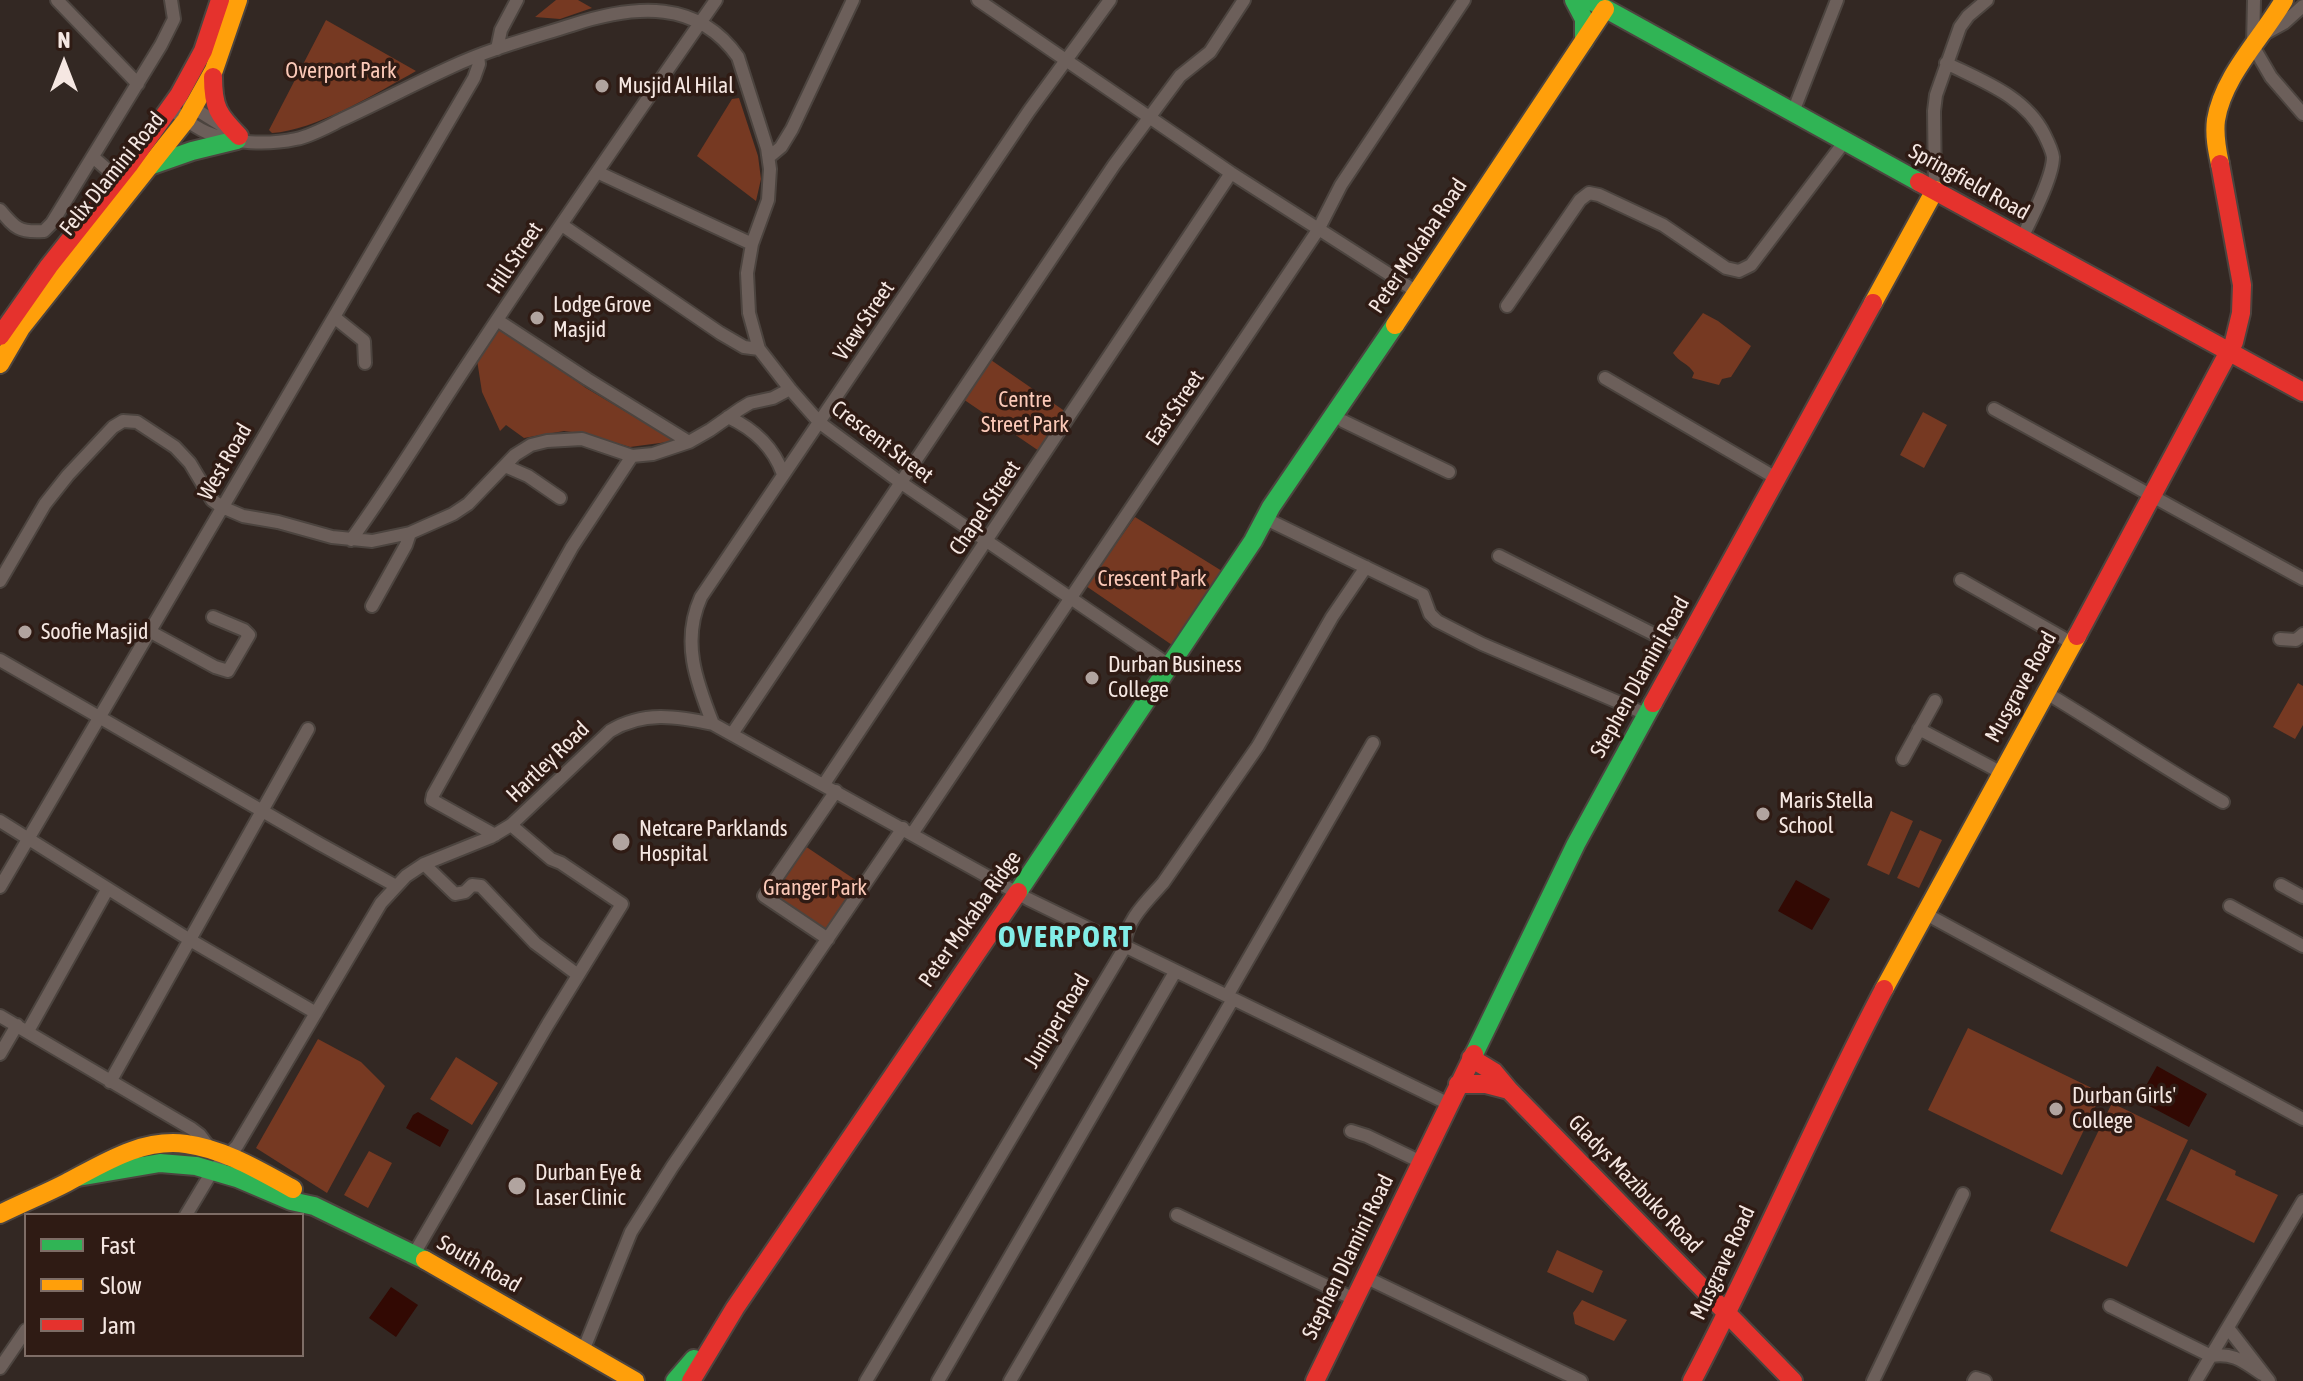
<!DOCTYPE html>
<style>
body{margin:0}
#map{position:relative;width:2303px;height:1381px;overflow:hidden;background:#332823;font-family:"Asap Condensed",sans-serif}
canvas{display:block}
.legend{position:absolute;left:24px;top:1213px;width:280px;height:144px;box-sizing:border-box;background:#2f1b14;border:2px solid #7e6d66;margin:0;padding:10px 14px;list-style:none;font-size:24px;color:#f5e7e2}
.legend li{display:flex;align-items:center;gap:16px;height:40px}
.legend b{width:40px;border:2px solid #7e6d66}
.north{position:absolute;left:24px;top:24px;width:80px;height:80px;-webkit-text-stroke:6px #2f1b14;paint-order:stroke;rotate:0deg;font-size:22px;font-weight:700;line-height:32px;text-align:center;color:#f5e7e2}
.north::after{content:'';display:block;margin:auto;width:28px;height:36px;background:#f5e7e2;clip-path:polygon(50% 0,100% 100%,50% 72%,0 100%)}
</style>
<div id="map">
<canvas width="2303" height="1381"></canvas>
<ul class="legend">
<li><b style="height:10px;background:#30b455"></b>Fast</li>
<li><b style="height:10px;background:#ff9f0a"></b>Slow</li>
<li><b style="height:10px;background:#e5322d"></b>Jam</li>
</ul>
<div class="north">N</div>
</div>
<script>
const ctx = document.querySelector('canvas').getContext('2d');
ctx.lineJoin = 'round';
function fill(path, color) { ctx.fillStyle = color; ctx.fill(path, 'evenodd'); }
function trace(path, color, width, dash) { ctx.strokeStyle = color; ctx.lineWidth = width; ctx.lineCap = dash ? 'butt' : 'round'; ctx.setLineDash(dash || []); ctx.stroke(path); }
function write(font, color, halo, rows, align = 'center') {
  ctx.font = font + ' "Asap Condensed",sans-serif'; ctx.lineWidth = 7; ctx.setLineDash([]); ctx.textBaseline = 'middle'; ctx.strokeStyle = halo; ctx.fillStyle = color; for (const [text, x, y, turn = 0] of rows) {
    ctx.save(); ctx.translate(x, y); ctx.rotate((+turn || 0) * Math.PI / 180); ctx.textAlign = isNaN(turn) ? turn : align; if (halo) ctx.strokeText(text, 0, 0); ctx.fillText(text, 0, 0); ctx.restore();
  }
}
fill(new Path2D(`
 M 556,0 L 578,0 L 592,8 L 560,19 L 535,17 Z
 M 326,20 L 416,71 C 379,92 314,131 272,133 L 269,130 Z
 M 739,98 L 758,156 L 761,179 L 756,201 L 697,156 L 732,99 Z
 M 1703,313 L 1718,321 L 1751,346 L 1731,377 L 1722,379 L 1719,385 L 1692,378 L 1694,373 C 1689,364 1679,362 1673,353 Z
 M 500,327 L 586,388 L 675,441 L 630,447 L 586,434 L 564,431 L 524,438 L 506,425 L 500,431 L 482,392 L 477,360 Z
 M 991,360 L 1066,412 L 1039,451 L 963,399 Z
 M 1923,412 L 1947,425 L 1924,468 L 1900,455 Z
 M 1135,517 L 1222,571 L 1172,645 L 1086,586 Z
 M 2298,683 L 2303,686 L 2303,725 L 2295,739 L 2273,727 Z
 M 1891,811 L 1913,821 L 1889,875 L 1867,865 Z
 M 1920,830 L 1942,840 L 1919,888 L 1897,878 Z
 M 805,846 L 857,881 L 826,930 L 773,894 Z
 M 1968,1028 L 2102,1093 L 2062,1175 L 1928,1110 Z
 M 318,1039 L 361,1062 L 385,1086 L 327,1193 L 256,1148 Z
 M 456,1057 L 498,1083 L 472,1125 L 430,1099 Z
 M 2112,1103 L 2188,1140 L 2127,1267 L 2050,1231 Z
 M 2191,1149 L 2236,1171 L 2235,1175 L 2278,1195 L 2254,1243 L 2166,1200 Z
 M 369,1151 L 392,1163 L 368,1208 L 344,1195 Z
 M 1557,1250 L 1603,1271 L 1593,1293 L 1547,1272 Z
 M 1582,1300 L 1627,1320 L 1614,1341 L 1575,1324 L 1573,1313 Z`), '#763922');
fill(new Path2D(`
 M 1796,880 L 1830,899 L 1812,930 L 1778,911 Z
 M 2157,1066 L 2207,1094 L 2189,1127 L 2138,1100 Z
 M 418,1112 L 449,1130 L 440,1147 L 406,1128 L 413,1115 Z
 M 391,1287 L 418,1305 L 396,1337 L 369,1318 Z`), '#320903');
const street = new Path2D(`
 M 57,0 L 138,84
 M 978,0 L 1231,173 L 1417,292
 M 2254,0 L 2253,46 L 2271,77 L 2303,114
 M 2264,34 L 2284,23 L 2303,6
 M 497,49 L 501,30 L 517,0
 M 1946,63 C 1982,81 2025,96 2044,134 C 2047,140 2052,150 2053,157 C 2053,177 2031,219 2022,238
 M 189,105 L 224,127
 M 170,109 C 182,117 193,126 206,132 C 232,144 268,145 296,139 C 311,136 327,127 341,120 C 378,103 414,84 451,67 C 489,49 531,38 572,25 C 636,4 698,0 738,57 L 767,148 L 770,169 L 768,200 L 752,244 L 747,273 L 749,313 L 759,349 L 790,389 L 820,423 L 900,482 L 1169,665
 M 1793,112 L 1837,0
 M 93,157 L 118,179
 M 769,157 L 781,147 L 792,129 L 853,0
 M 597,172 L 752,244
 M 1935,190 L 1934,111 L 1936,95 L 1960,27 L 1968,16 L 1987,0
 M 0,210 C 15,228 19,233 44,231 L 52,223 L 161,45 L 174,19 L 171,0
 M 562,225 L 720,333 L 744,347 L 759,349
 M 1507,306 L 1580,200 L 1589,193 L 1599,195 L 1663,225 L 1726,268 L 1739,271 L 1751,265 L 1845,141
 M 334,317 L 364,341 L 365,363
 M 497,320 L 587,379 L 689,442
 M 1605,378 L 1776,478
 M 1994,409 L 2303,579
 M 728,417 C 754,429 773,446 783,474
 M 1343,421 L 1449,472
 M 505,466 L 528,476 L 560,498
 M 1264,518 L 1423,595 L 1430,614 L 1437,621 L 1482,644 L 1646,714
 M 351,540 C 396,478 436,411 479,347 C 556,230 636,115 716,0
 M 1499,556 L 1683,649
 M 1961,580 L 2072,643
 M 0,581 L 45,504 L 68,475 L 113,427 L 123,421 L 137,422 L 175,447 L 190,463 L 212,500 L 222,507 L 243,516 L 278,522 L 332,537 L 372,541 L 410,533 L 453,514 L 468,504 L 515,455 L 531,445 L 547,441 L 582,439 L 632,456 L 653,454 L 689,442 L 710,430 L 740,409 L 750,403 L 773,398 L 790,389
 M 372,606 L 406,545 L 410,533
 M 149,631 L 215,667 L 228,671 L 249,635 L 244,630 L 213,617
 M 2280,639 L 2296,640 L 2303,634
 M 0,660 L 318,843 L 396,886
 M 2045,692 C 2105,728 2162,767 2223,802
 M 713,724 C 696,681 681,641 701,597 L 1029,111 L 1110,0
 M 1919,729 L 2002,773
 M 732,734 L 1114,165 L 1180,76 L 1210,52 L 1244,0
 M 1903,759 L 1935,701
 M 824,784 L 1231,173
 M 0,821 L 190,940 L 316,1013
 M 912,834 L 1318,230 L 1341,185 L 1464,0
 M 495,835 L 432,800 L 433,795 L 572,547 L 632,456
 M 424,864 L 455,894 L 465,892 L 472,885 L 481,886 L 535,943 L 578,975
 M 2281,885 L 2303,897
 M 0,887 L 474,78 L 479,64 L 478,56
 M 2230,906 L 2303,946
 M 1924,913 L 2303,1119
 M 828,939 L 764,896 L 836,791
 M 1227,996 L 1373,743
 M 0,1016 L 192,1129 L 200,1135 L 212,1151
 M 28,1031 L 107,890
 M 0,1054 L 17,1025
 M 110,1082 L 308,729
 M 1351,1131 L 1367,1136 L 1421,1162
 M 186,1215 L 213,1170 L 237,1146 L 381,903 L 406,876 L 424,864 L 491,837 L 511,825 L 610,731 C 643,711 676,716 713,724 L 1028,899 L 1449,1104
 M 1177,1215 L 1354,1299
 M 414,1254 L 548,1024 L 622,904 L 561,863 L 551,859 L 511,825
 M 1365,1277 L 1581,1381
 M 2110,1306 L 2211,1356 C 2233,1352 2244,1362 2262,1374
 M 2228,1328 L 2269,1381
 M 583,1351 L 631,1232 L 672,1167 L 903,828
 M 0,1368 L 26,1330
 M 866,1381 L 1125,947 C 1123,923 1148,900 1163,883 L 1258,746 L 1332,617 L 1366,567
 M 938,1381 L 1175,972
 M 1010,1381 L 1233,999
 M 1873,1381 L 1963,1194
 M 1974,1381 L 1976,1378 L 1985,1381
 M 2196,1381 L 2303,1201`);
const fast = new Path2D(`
 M 1574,0 L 1584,19 L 1584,41
 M 1590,0 L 1919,182
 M 152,165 L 192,151 L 237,140
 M 1018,892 L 1253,541 L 1271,507 L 1395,325
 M 1474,1054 L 1576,844 L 1653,703
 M 78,1177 L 160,1163 L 196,1166 L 237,1178 L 291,1201 L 314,1206 L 425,1260
 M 675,1381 L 694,1359`);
const slow = new Path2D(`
 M 2220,164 C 2217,150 2214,135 2216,120 C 2223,76 2262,38 2284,0
 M 1873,303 L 1935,190
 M 1395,325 L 1605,9
 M 0,364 L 21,328 L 186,120 L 214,70 L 238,0
 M 1884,989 L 2077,636
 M 0,1214 C 22,1203 45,1194 66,1183 C 104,1163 142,1138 186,1144 C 224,1149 260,1171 293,1189
 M 425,1260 L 635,1381`);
const jam = new Path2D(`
 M 213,77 C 213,107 218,115 239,136
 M 1919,182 L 2303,392
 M 0,336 L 49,266 L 129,165 L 179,95 L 203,51 L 220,0
 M 2077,636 L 2234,342 L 2241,313 L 2242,285 L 2220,164
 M 1653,703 L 1873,303
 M 1471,1058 L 1494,1072 L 1509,1090 L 1793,1381
 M 1458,1084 L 1486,1084 L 1509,1090
 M 691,1381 L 735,1308 L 1018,892
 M 1315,1381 L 1474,1054
 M 1692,1381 C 1760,1252 1816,1118 1884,989`);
trace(street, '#4c443f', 16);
trace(fast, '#4c443f', 22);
trace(slow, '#4c443f', 22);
trace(jam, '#4c443f', 22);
trace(street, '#6c5f5a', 12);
trace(fast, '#30b455', 18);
trace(slow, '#ff9f0a', 18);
trace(jam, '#e5322d', 18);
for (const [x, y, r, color] of [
 [602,86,8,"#b1a49f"],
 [537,318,8,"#b1a49f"],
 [25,632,8,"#b1a49f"],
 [1092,678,8,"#b1a49f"],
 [1763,814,8,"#b1a49f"],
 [621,842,10,"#b1a49f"],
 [2056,1109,8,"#b1a49f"],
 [517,1186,10,"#b1a49f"]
]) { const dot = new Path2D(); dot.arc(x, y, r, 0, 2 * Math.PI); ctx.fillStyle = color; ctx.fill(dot); trace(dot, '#2f1b14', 3); }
write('22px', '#fbc9b8', '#2f1b14', [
 ["Overport Park",341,71],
 ["Centre",1025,400],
 ["Street Park",1025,425],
 ["Crescent Park",1152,579],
 ["Granger Park",815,888]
]);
write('22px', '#f5e7e2', '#2f1b14', [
 ["Musjid Al Hilal",618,86],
 ["Lodge Grove",553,305],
 ["Masjid",553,330],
 ["Soofie Masjid",41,632],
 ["Durban Business",1108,665],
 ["College",1108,690],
 ["Maris Stella",1779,801],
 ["School",1779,826],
 ["Netcare Parklands",639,829],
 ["Hospital",639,854],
 ["Durban Girls'",2072,1096],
 ["College",2072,1121],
 ["Durban Eye &",535,1173],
 ["Laser Clinic",535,1198]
], 'left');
write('22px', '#f5e7e2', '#2f1b14', [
 ["Felix Dlamini Road",112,174,-51],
 ["Springfield Road",1969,182,29],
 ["Peter Mokaba Road",1418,246,-56],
 ["Hill Street",515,258,-56],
 ["View Street",864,321,-56],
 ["East Street",1175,408,-56],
 ["Crescent Street",882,442,37],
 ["West Road",225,462,-60],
 ["Chapel Street",985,508,-56],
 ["Stephen Dlamini Road",1640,677,-61],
 ["Musgrave Road",2021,687,-61],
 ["Hartley Road",548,762,-44],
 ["Peter Mokaba Ridge",970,919,-55],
 ["Juniper Road",1057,1021,-59],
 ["Gladys Mazibuko Road",1635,1184,46],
 ["Stephen Dlamini Road",1348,1257,-64],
 ["Musgrave Road",1723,1263,-65],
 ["South Road",479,1264,30]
]);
ctx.letterSpacing = '2px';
write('bold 30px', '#82ede7', '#2f1b14', [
 ["OVERPORT",1066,938]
]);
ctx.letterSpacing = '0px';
</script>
